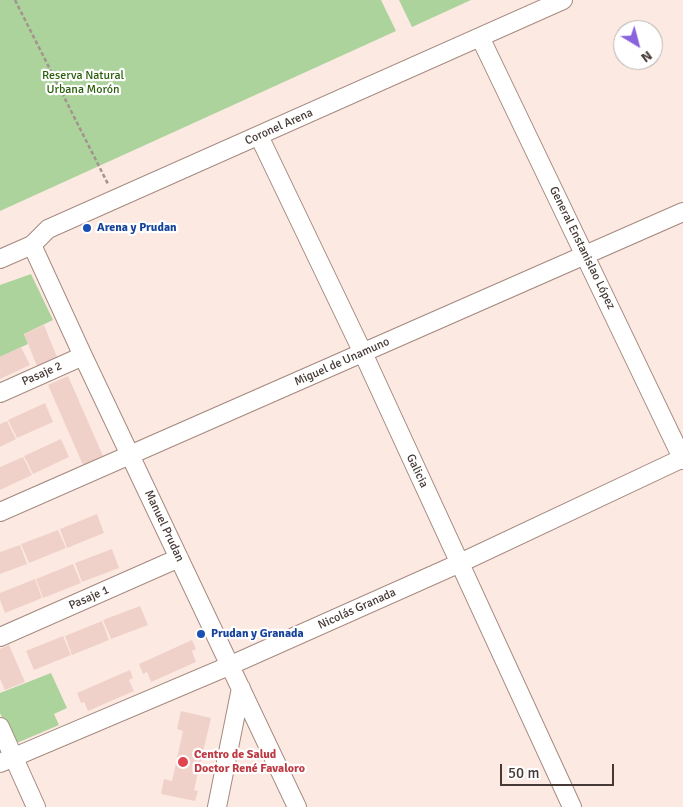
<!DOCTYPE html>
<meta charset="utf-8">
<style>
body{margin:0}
#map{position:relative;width:683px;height:807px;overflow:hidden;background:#fceae2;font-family:Signika,sans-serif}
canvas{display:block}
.north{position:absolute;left:613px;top:20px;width:50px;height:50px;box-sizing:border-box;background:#fff;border:1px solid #b4b0ae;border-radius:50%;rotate:143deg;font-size:14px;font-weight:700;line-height:20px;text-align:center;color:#443934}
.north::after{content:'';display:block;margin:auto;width:18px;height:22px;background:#8962dd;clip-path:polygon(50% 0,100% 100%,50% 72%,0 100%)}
.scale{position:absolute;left:500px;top:764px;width:114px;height:22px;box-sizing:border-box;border:2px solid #443934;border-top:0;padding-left:6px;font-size:15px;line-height:18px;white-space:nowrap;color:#443934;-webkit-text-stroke:4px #fff;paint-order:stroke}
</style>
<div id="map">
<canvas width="683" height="807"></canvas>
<div class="north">N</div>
<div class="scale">50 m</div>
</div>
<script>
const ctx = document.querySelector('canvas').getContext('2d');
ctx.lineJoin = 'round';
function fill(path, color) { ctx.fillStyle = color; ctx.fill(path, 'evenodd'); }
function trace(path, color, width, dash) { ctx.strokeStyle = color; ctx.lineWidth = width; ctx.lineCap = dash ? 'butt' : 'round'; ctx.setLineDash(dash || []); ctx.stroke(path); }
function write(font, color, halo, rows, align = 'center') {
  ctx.font = font + ' Signika,sans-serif'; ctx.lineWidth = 4.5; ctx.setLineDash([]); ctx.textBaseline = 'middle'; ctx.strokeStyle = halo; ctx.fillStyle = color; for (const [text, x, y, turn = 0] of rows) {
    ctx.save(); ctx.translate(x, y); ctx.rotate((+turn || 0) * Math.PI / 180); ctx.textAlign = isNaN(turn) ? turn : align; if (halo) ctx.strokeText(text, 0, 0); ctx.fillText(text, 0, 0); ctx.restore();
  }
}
fill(new Path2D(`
 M 0,0 L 381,0 L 396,31 L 0,211 Z
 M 399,0 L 471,0 L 412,27 Z
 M 31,274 L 53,320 L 24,334 L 28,344 L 0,357 L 0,285 Z
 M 51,673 L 67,708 L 54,714 L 59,725 L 19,742 L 13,741 L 0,713 L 0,693 Z`), '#abd39b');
fill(new Path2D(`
 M 44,325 L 59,362 L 39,371 L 24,334 Z
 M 21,347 L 30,365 L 0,379 L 0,357 Z
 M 68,376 L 103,456 L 83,465 L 48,385 Z
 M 45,403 L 53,422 L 17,438 L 8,420 Z
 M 7,421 L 16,439 L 0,447 L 0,424 Z
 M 61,439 L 69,457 L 33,474 L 24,456 Z
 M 23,457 L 32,475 L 0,490 L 0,467 Z
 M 97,514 L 104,533 L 67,548 L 60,529 Z
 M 58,530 L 66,548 L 29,563 L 21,544 Z
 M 20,545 L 27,564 L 0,574 L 0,552 Z
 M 112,549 L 119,568 L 82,582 L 75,563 Z
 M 73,564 L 81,583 L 43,598 L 36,579 Z
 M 35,579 L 42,598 L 5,613 L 0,600 L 0,593 Z
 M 140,606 L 148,625 L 111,639 L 103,620 Z
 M 102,621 L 109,640 L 72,655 L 65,636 Z
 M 63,636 L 71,655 L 34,670 L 26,651 Z
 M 192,640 L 196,649 L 192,651 L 196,662 L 151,682 L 147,672 L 143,674 L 139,664 Z
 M 9,645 L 25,682 L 5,690 L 0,679 L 0,649 Z
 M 130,670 L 133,678 L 129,680 L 134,691 L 88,711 L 84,702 L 81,703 L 77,693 Z
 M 181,711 L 211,718 L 194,790 L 198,791 L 195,801 L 161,794 L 164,779 L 172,781 L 183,731 L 177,729 Z`), '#f0d1ca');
const minor = new Path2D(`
 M 480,37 L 683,460
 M 259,136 L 363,353 L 572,807
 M 32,245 L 83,356 L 297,807
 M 0,259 L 32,245 L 48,229 L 563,0
 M 0,393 L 83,356
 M 0,512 L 683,212
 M 0,637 L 179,558
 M 0,727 L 36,807
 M 0,763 L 231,665 L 460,563 L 683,458
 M 217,807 L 241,688`);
trace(minor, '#a58a7f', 20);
trace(new Path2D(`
 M 15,0 L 108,184`), '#a3948e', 2.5, [4, 2.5]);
trace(minor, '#fff', 18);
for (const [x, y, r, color] of [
 [87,228,5,"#1a4fb4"],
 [201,634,5,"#1a4fb4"],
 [183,762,6,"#e0444e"]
]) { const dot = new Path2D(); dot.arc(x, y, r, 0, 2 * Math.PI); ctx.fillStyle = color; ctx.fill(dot); trace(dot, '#fff', 2); }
write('12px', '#2a5e0b', '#fff', [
 ["Reserva Natural",83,76],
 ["Urbana Morón",83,90]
]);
write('12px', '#443934', '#fff', [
 ["Coronel Arena",279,127,-24],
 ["General Enstanislao López",582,248,64],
 ["Miguel de Unamuno",342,362,-24],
 ["Pasaje 2",42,374,-24],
 ["Galicia",417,471,65],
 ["Manuel Prudan",164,526,65],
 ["Pasaje 1",89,598,-24],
 ["Nicolás Granada",357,609,-24]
]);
write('bold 12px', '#164399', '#fff', [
 ["Arena y Prudan",97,228],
 ["Prudan y Granada",211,634]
], 'left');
write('bold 12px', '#be3a42', '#fff', [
 ["Centro de Salud",194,755],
 ["Doctor René Favaloro",194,769]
], 'left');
</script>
